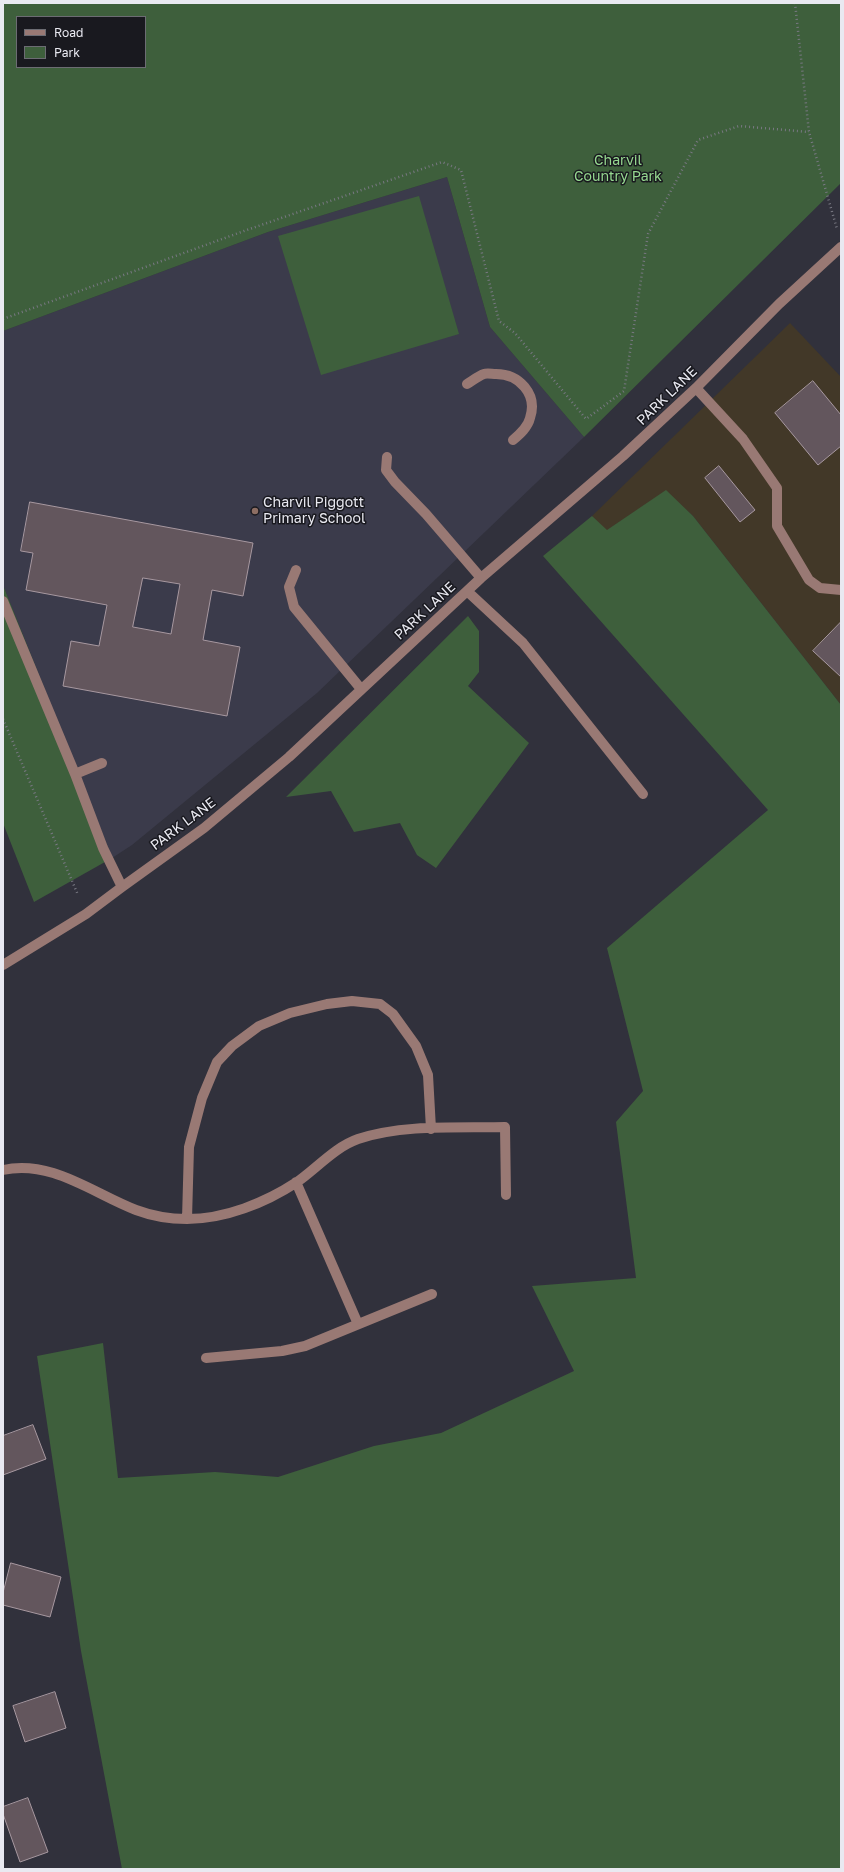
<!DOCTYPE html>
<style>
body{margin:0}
#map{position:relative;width:844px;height:1872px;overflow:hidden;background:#31313c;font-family:"Golos Text",sans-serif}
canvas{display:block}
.frame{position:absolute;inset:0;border:4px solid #e9e9f1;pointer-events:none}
.legend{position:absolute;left:16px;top:16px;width:130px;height:52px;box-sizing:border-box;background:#19191f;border:1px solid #6c6c73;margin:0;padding:5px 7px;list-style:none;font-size:12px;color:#e9e9f1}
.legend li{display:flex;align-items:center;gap:8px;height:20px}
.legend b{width:20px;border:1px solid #6c6c73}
</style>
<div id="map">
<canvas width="844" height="1872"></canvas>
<div class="frame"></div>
<ul class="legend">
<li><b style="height:5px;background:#997974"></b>Road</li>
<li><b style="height:11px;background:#3e5f3c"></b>Park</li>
</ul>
</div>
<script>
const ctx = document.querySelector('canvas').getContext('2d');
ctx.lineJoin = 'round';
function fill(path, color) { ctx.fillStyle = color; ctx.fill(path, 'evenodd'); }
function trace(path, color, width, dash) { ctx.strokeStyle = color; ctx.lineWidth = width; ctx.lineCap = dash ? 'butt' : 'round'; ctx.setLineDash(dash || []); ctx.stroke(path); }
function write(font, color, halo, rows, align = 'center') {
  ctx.font = font + ' "Golos Text",sans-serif'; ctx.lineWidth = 3; ctx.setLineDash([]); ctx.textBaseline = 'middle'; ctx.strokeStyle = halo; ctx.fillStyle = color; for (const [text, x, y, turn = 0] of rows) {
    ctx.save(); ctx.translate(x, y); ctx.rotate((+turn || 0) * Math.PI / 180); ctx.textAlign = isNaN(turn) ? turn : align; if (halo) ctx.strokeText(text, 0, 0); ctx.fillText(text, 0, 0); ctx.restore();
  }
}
fill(new Path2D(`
 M 790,323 L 841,377 L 841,705 L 693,516 L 666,491 L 606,531 L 592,516 Z`), '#423828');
fill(new Path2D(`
 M 447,177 L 490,327 L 584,437 L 317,693 L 132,845 L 112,858 L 3,585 L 3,331 L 268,232 Z`), '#3b3b4b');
fill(new Path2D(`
 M 3,3 L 841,3 L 841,183 L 584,437 L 490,327 L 447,177 L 268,232 L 3,331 ZM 17,17 L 145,17 L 145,67 L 17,67 Z
 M 419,196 L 459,334 L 321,375 L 278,236 Z
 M 666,490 L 693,516 L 841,705 L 841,1869 L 122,1869 L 81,1651 L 37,1356 L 103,1343 L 118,1478 L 215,1472 L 278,1477 L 374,1446 L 441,1433 L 574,1371 L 532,1286 L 636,1278 L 616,1122 L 643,1091 L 607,948 L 768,810 L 543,556 L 592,516 L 607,530 Z
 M 3,585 L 112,858 L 34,902 L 3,823 Z
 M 468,616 L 479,631 L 479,672 L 468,686 L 529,743 L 436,868 L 417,855 L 400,823 L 354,832 L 331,791 L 286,797 Z`), '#3e5f3c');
const building = new Path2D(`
 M 813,381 L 841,415 L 841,446 L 818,465 L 775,413 Z
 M 719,466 L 755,510 L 740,522 L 705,478 Z
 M 30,502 L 253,543 L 243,596 L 212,590 L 203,640 L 240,647 L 227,716 L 63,686 L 71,641 L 99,646 L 107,605 L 26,590 L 33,553 L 21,551 ZM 143,578 L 180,584 L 171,634 L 133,627 Z
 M 841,622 L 841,677 L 813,651 Z
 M 33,1425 L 46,1459 L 3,1475 L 3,1436 Z
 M 11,1563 L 61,1577 L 50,1617 L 3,1605 L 3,1593 Z
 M 55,1692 L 66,1728 L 25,1742 L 13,1706 Z
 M 28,1798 L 48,1852 L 20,1862 L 3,1814 L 3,1807 Z`);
fill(building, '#63565d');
trace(building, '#a798a0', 1);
trace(new Path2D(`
 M 795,3 L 809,132 L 837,229
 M 3,319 L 244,231 L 442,162 L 461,170 L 499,321 L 515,333 L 586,419 L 624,391 L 648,234 L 698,140 L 739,126 L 809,132
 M 3,719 L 78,895`), '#787882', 2.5, [1, 3]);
trace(new Path2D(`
 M 467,384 C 472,381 478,376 484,374 C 487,373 492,374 496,374 C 519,374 538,394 530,418 C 528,427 520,434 513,440
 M 696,388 L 743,439 L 777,488 L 777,526 L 809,580 L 820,588 L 841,590
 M 387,457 L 386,470 L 395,482 L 426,514 L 481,578
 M 296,570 L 289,587 L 294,607 L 361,689
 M 467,591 L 523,643 L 643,794
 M 3,601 L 75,774 L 103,848 L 122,887
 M 75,774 L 102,763
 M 3,965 L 86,914 L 122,887 L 204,828 L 289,757 L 481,578 L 623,456 L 696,388 L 779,304 L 841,247
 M 3,1170 C 51,1159 94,1194 136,1210 C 152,1216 170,1219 187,1219 C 225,1219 265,1203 297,1182 C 317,1168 335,1147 358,1139 C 403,1124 459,1128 505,1127 L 506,1195
 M 296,1182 L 358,1324
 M 187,1219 L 189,1147 L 202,1098 L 217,1062 L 232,1046 L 259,1026 L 290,1013 L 327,1004 L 352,1001 L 380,1004 L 393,1014 L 416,1046 L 428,1075 L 431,1129
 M 206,1358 L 282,1351 L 305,1346 L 432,1294`), '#997974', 10);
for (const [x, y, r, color] of [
 [255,511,4,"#8d6e63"]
]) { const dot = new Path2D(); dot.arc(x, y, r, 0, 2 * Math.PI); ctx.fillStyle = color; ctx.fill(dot); trace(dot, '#19191f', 1.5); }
write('14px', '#96d890', '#19191f', [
 ["Charvil",618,161],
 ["Country Park",618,177]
]);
write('14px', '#e9e9f1', '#19191f', [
 ["PARK LANE",667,396,-44],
 ["PARK LANE",425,611,-43],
 ["PARK LANE",183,824,-37]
]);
write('14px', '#e9e9f1', '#19191f', [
 ["Charvil Piggott",263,503],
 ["Primary School",263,519]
], 'left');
</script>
